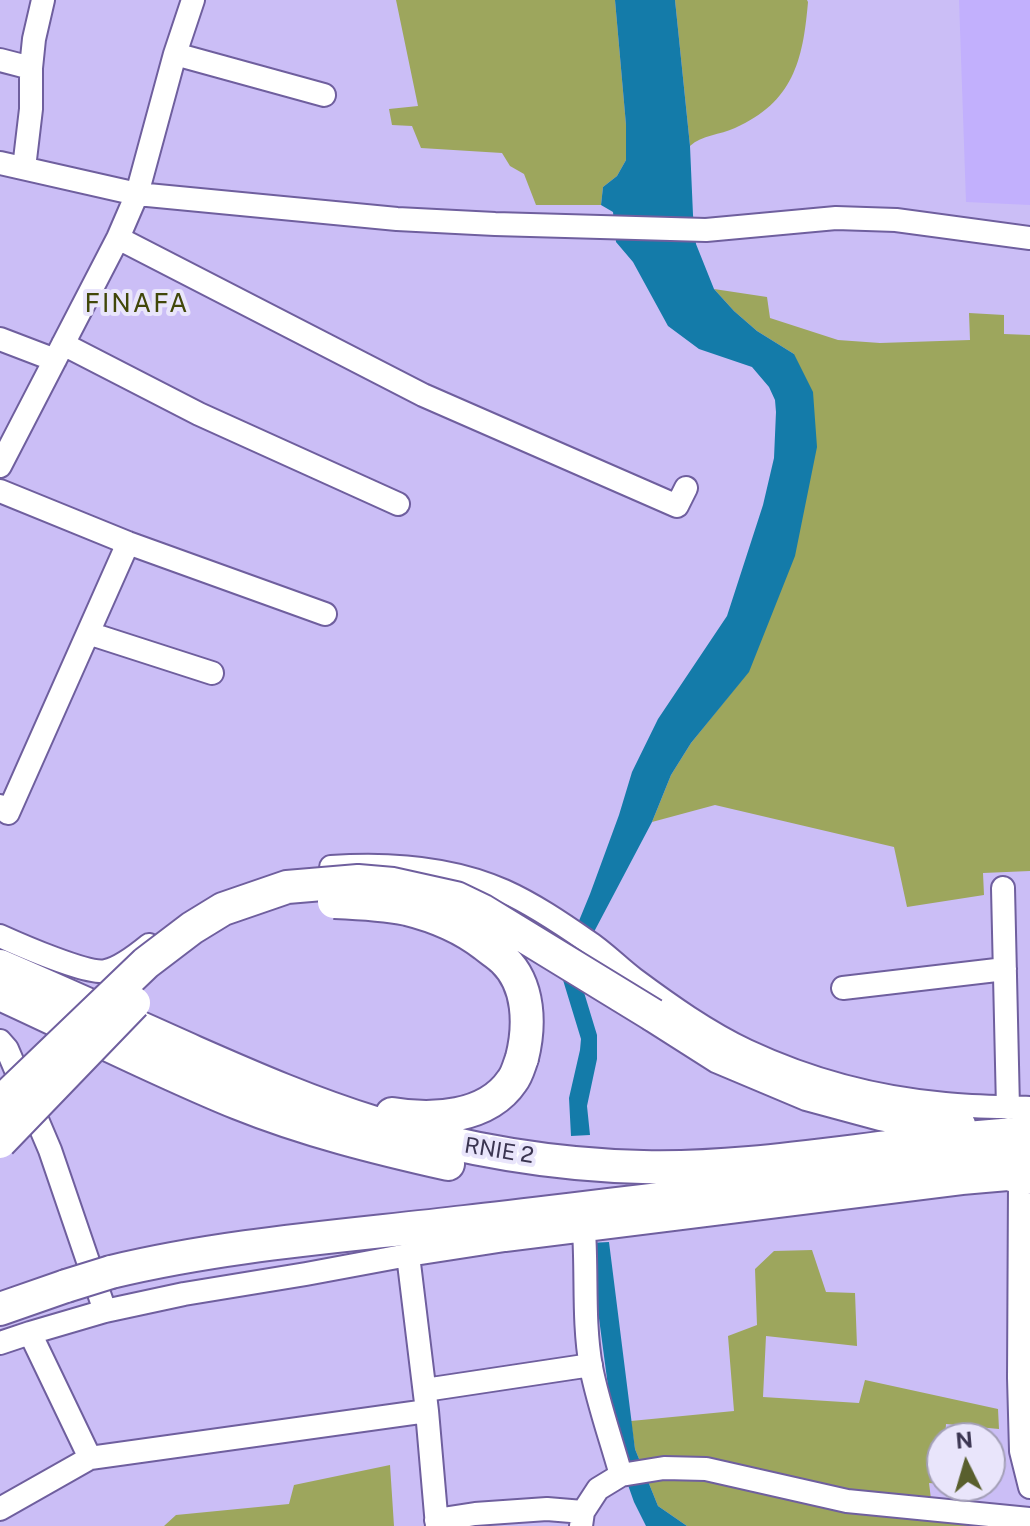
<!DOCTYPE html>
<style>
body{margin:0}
#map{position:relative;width:1030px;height:1526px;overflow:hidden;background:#cbbef6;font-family:"Public Sans",sans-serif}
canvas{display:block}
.north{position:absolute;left:926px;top:1422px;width:80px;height:80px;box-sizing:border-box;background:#e9e5fb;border:2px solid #a39fb7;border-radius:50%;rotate:355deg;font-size:22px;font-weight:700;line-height:32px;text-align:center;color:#3b3551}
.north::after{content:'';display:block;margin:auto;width:28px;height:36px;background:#595f2d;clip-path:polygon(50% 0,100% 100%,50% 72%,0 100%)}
</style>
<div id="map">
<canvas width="1030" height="1526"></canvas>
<div class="north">N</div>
</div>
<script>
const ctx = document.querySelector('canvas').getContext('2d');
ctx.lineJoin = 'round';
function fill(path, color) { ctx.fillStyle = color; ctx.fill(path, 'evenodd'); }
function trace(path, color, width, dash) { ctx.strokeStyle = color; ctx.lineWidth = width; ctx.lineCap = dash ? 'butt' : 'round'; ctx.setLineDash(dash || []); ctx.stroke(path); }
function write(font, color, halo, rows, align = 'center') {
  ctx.font = font + ' "Public Sans",sans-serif'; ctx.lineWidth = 8; ctx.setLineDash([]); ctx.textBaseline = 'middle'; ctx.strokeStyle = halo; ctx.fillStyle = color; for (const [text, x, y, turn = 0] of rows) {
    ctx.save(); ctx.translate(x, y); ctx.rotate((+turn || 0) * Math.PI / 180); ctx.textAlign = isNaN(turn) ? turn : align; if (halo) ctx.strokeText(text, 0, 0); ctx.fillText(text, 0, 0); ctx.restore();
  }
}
fill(new Path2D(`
 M 959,0 L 1030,0 L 1030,205 L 966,202 Z`), '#c2b0fd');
fill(new Path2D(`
 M 396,0 L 615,0 L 626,125 L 626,160 L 617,176 L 603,187 L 601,205 L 536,205 L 524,174 L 510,166 L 502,153 L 421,148 L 412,126 L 392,125 L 389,109 L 418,106 Z
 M 675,0 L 807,0 L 808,2 C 803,61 793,102 735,128 C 720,135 702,135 690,146 Z
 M 714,289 L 767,297 L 770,318 L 838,340 L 880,343 L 970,340 L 969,313 L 1004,315 L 1004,334 L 1030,335 L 1030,871 L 983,873 L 984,895 L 907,907 L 894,847 L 715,805 L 652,822 L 671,775 L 691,743 L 749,671 L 794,354 L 757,331 L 734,311 Z
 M 812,1250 L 826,1292 L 855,1293 L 857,1346 L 766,1336 L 763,1397 L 859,1403 L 865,1380 L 998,1409 L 999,1429 L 946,1424 L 945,1438 L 942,1438 L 942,1484 L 929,1483 L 931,1499 L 1030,1526 L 687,1526 L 658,1506 L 635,1449 L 631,1421 L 734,1411 L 728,1336 L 757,1325 L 755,1269 L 774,1251 Z
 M 390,1465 L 394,1526 L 164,1526 L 176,1515 L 289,1504 L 294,1485 Z`), '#9da65d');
fill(new Path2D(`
 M 615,0 L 675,0 L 690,146 L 693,215 L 696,244 L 714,289 L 734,311 L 757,331 L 794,354 L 813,392 L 817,447 L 795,556 L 749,672 L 691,743 L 671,775 L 652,822 L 576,966 L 597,1035 L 597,1059 L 587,1106 L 590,1135 L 571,1136 L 569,1098 L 580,1050 L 581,1039 L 563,980 L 558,958 L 576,928 L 590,894 L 619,815 L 632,772 L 658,719 L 727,616 L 763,505 L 774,458 L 776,412 L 775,400 L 769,387 L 752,367 L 699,349 L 668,326 L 633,262 L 616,242 L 613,212 L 601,205 L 603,187 L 617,176 L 626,160 L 626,125 Z
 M 609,1242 L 635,1449 L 658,1506 L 687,1526 L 646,1526 L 634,1502 L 617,1454 L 589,1243 Z`), '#147ba9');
const minor = new Path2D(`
 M 175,54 L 324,95
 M 0,60 L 31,68
 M 0,163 L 137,194 L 397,219 L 495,224 L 706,230 L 836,218 L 896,220 L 1030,238
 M 24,168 L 31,109 L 31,68 L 34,39 L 43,0
 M 118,238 L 423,395 L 677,506 L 686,488
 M 0,339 L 55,360
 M 63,344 L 199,414 L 398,504
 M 0,466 L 118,238 L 137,194 L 175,54 L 193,0
 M 0,491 L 128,543 L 325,614
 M 88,633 L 212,673
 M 0,806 L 8,813 L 128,543
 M 331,867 C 389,863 450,867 504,891 C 533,904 561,923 587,941 C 604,952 618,967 634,979 C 669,1005 707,1032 747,1051 C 809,1080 877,1098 945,1104 C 973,1107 1002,1107 1030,1108
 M 1003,888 L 1008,1108
 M 0,936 C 20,945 88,975 106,971 C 119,968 138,954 149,945
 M 843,988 L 1005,969
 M 0,1041 L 7,1049 L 50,1150 L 105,1311
 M 1020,1183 L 1019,1378 L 1021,1451 L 1030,1487
 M 584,1231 C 587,1276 583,1322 591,1367 C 598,1403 611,1439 621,1475
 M 408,1255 L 427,1411 L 437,1526
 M 30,1333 L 90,1458
 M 0,1343 L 30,1333 L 105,1311 L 184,1294 L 306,1274 L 408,1255 L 505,1240 L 962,1183 L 1008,1179 L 1020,1183 L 1030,1182
 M 425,1390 L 591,1365
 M 0,1509 L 90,1458 L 427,1411
 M 436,1520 L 475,1514 L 547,1509 L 583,1512
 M 581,1526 L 583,1512 L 598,1489 L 621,1475 L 664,1468 L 706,1469 L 847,1501 L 1030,1519`);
const highway = new Path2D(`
 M 0,966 C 65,994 129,1023 194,1052 C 253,1078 313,1104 375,1123 C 461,1149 553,1165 643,1167 C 729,1169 813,1156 897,1146 C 941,1140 986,1136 1030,1133
 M 0,994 C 79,1030 157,1070 238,1103 C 305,1130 377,1148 448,1164
 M 653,1015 L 719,1057 L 807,1094 L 881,1114 L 915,1121 L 959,1125
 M 392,1114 C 432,1121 487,1118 512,1081 C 517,1075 519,1066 522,1058
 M 111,1272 C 227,1244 347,1236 465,1222 C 644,1201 823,1179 1002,1161 L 1030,1160
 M 0,1309 L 66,1286`);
trace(minor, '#6f5f9e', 26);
trace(highway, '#6f5f9e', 36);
trace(minor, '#fff', 22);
trace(highway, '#fff', 32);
const highwayBridge = new Path2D(`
 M 334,902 C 358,903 383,904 407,909 C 435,916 462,927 485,945 C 491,950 498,954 504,960 C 530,985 530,1026 522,1058
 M 0,1103 L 146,963 L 192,928 L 223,909 L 287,887 L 358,881 L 393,884 L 456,898 L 483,911 L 653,1015
 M 0,1142 L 134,1003
 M 66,1286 L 111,1272`);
trace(highwayBridge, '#6f5f9e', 36, []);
trace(highwayBridge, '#fff', 32);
write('22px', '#3b3551', '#e9e5fb', [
 ["RNIE 2",499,1151,9]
]);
ctx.letterSpacing = '2px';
write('26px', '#414709', '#e9e5fb', [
 ["FINAFA",137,304]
]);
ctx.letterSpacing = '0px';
</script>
